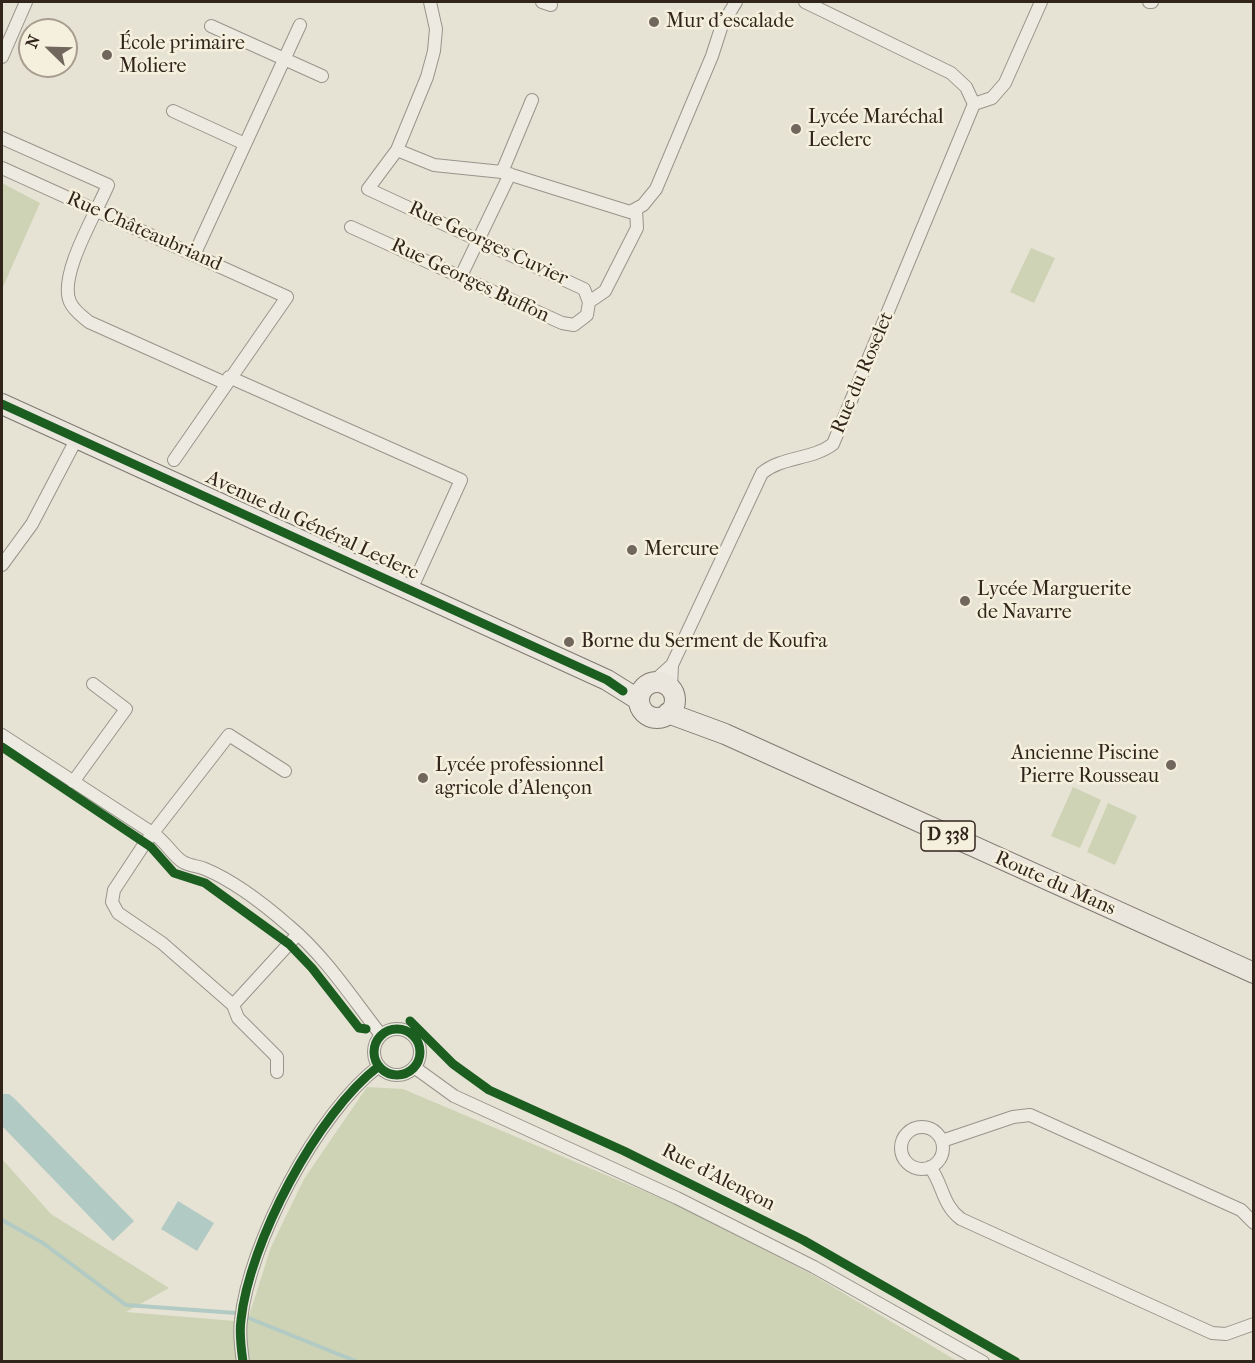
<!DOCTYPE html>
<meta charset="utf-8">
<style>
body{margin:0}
#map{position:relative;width:1255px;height:1363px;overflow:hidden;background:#e7e3d4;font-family:"IM FELL French Canon",serif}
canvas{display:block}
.frame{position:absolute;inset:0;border:3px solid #31241b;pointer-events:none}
.north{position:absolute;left:18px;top:18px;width:60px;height:60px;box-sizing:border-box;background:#f5efde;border:2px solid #a79e90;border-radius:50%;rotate:293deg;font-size:16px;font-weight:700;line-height:24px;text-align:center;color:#31241b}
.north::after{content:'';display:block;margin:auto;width:21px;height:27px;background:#71675c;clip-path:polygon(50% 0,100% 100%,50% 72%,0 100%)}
</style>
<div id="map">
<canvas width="1255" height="1363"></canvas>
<div class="frame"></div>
<div class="north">N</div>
</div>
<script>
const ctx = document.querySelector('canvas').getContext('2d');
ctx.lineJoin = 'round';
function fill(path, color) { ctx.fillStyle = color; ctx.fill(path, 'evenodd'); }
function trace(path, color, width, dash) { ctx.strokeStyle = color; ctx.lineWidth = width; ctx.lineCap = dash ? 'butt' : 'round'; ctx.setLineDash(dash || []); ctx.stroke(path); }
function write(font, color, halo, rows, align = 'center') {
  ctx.font = font + ' "IM FELL French Canon",serif'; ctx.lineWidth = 5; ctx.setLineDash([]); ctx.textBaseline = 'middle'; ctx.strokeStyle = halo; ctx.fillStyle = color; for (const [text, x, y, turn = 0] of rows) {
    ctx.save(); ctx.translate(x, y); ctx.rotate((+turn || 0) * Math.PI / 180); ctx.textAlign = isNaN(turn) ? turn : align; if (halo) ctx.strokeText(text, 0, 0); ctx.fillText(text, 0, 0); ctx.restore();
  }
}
fill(new Path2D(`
 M 2,183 L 40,203 L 2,289 Z
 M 1031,248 L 1055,258 L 1034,303 L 1010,292 Z
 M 1073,787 L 1101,800 L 1080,848 L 1051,836 Z
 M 1108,803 L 1137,816 L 1115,865 L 1087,852 Z
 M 367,1087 L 403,1089 L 677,1205 L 813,1275 L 957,1361 L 2,1361 L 2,1159 L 51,1214 L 169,1288 L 126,1312 L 247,1322 L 271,1247 L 304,1179 Z`), '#cdd3b4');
fill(new Path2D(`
 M 2,1094 L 9,1094 L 15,1099 L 134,1221 L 113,1241 L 2,1126 Z
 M 178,1201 L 214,1223 L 197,1251 L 161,1229 Z`), '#b2cac4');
trace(new Path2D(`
 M 2,1220 L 43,1243 L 126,1305 L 236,1313
 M 246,1317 L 358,1362`), '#b2cac4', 4);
const street = new Path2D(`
 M 542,2 L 551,5
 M 1149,2 L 1152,2
 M 211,26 L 322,76
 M 2,57 L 26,2
 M 974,104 L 992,98 L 1005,83 L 1041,2
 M 173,111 L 245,144
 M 2,138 L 108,185 C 97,212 58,275 70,302 C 74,311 82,316 89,322 L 225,383
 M 397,150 L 434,165 L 502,172 L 630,212 L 643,205 L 656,189 L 712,56 L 722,25 L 736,2
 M 2,168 L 287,297 L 174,460
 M 502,172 L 532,100
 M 351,227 L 562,323 L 574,325 L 587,315 L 589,302 L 584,289 L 368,189 L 397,150 L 427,77 L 434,51 L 436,29 L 430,2
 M 195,253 L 300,25
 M 461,276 L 510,174
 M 589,302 L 605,291 L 637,228 L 636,209
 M 229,377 L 461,480 L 410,592
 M 2,565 L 32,524 L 77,438
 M 653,682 L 672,665
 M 671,688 L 672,665 L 762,473 C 783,456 812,460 833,444 L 974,104 L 966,87 L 951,73 L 805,2
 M 2,735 L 154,834 C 166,842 173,856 183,862 C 190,866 198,866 205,869 C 234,881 265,905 289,926 C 325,956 352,998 381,1035
 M 285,771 L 229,735 L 145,843 L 114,890 L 112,902 L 118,913 L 162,943 L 233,1005 L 298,934
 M 73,782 L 126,709 L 93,684
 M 233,1005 L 238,1018 L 277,1057 L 277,1072
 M374 1052a23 23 0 1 1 46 0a23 23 0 1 1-46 0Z
 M 414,1067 L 454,1096 L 677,1198 L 814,1267 L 983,1362
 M901 1148a21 21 0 1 1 42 0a21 21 0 1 1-42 0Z
 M 942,1141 L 1013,1117 L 1030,1115 L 1241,1210 L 1254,1223
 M 930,1167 C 943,1184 942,1205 961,1219 L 1212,1333 L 1226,1334 L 1254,1324
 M 243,1362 C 241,1348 239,1333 241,1320 C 249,1243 317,1113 379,1066`);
const primary = new Path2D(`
 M 2,404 L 607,680 L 639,700
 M639 700a18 18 0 1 1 36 0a18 18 0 1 1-36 0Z
 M 668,713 L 725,734 L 1254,973`);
trace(street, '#98948b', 14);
trace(primary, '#7f7a72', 22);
trace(street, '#edeae2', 12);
trace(primary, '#eae6de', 20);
trace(new Path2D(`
 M 2,404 L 607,680 L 623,691
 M 2,747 L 151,847 L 174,873 L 205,883 L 289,944 L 312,968 L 359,1028 L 366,1029
 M 410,1021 L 453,1064 L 489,1090 L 624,1151 L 803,1240 L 1016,1362
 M374 1052a23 23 0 1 1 46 0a23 23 0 1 1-46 0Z
 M 243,1362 C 241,1348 239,1333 241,1320 C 249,1243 317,1113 379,1066`), '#1b5e20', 9);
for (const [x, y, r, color] of [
 [654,22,6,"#71675c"],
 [107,55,6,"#71675c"],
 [796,129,6,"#71675c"],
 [632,550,6,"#71675c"],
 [965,601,6,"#71675c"],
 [569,642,6,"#71675c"],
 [1171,765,6,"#71675c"],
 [423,778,6,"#71675c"]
]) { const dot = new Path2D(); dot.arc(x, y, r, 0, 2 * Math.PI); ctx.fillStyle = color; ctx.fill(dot); trace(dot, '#f5efde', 2); }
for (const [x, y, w] of [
 [948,836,54]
]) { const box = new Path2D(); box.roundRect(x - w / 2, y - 15, w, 30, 4.5); ctx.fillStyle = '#f5efde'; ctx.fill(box); trace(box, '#31241b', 1.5); }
write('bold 18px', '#31241b', null, [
 ["D 338",948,836]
]);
write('20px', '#31241b', '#f5efde', [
 ["Mur d'escalade",666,22],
 ["École primaire",119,44],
 ["Moliere",119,67],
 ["Lycée Maréchal",808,118],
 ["Leclerc",808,141],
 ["Mercure",644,550],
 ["Lycée Marguerite",977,590],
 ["de Navarre",977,613],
 ["Borne du Serment de Koufra",581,642],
 ["Ancienne Piscine",1159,754,"right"],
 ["Pierre Rousseau",1159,777,"right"],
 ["Lycée professionnel",435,766],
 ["agricole d'Alençon",435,789]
], 'left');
write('20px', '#31241b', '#f5efde', [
 ["Rue Châteaubriand",144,232,24],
 ["Rue Georges Cuvier",488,244,25],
 ["Rue Georges Buffon",470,281,25],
 ["Rue du Roselet",863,373,-67],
 ["Avenue du Général Leclerc",312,526,25],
 ["Route du Mans",1055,884,24],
 ["Rue d'Alençon",718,1178,27]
]);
</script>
